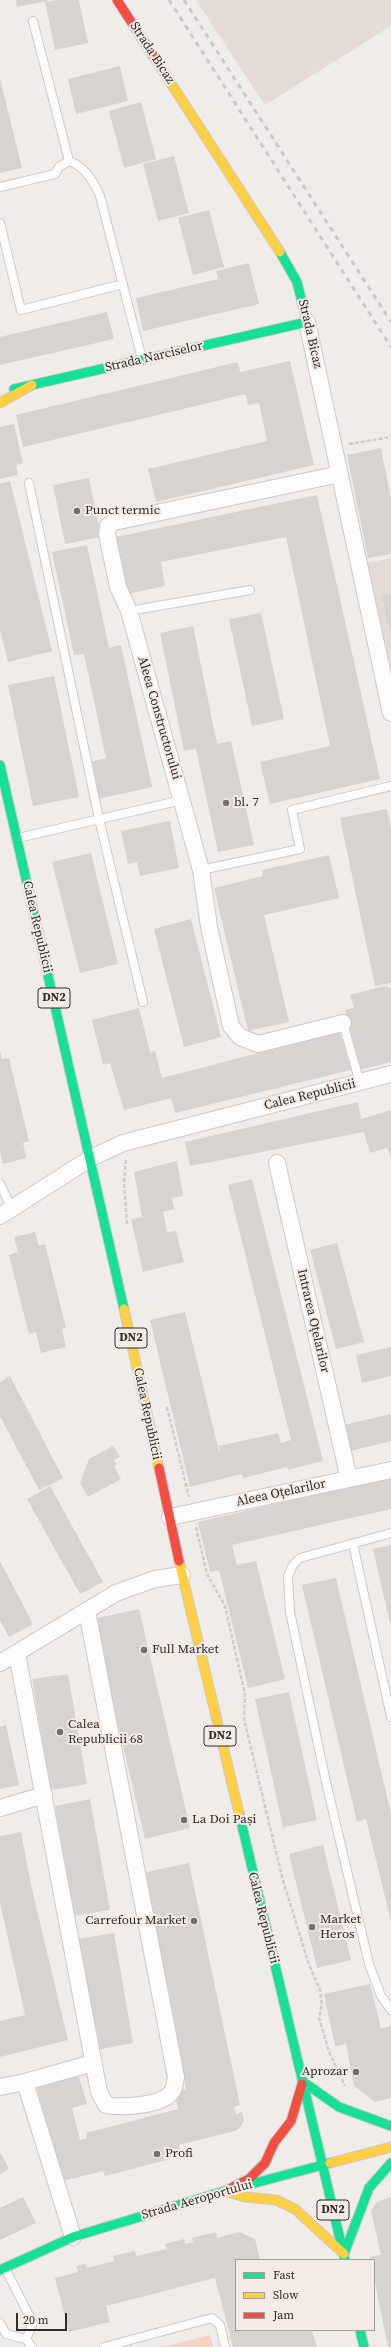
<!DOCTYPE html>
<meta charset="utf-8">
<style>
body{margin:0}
#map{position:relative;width:391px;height:2347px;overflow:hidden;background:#f0ecea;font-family:"Source Serif 4",serif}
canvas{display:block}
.legend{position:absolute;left:235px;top:2259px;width:140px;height:72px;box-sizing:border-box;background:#f4ebe6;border:1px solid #a59f9b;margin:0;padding:5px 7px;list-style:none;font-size:12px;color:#2f2c2a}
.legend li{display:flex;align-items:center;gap:8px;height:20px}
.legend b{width:20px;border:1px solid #a59f9b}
.scale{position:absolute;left:16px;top:2313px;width:51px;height:18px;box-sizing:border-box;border:2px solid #2f2c2a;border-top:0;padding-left:5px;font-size:12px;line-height:14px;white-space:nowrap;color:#2f2c2a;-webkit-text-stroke:3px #f4ebe6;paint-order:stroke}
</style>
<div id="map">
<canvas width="391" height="2347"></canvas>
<ul class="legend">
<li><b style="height:5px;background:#16e098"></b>Fast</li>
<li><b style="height:5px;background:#ffcf43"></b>Slow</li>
<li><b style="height:5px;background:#f24e42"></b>Jam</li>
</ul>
<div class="scale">20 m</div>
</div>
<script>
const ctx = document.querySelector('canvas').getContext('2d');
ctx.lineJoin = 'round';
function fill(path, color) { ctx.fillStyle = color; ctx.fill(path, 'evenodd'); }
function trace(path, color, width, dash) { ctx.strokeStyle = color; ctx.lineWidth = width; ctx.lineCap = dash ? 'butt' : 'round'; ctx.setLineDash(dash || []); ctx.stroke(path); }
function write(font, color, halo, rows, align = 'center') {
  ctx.font = font + ' "Source Serif 4",serif'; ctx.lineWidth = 4; ctx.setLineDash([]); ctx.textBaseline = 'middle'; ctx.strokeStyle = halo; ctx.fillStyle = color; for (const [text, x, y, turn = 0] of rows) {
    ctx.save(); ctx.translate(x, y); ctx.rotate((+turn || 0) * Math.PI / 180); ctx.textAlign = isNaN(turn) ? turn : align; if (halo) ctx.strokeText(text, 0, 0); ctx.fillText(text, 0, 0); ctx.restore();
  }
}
fill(new Path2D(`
 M 196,0 L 391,0 L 391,26 L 265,105 Z
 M 391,558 L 391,669 L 367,563 Z`), '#e5dbd6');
fill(new Path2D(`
 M 210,2335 L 213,2347 L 162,2347 Z`), '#f3d3c4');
fill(new Path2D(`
 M 16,0 L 48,0 L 48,1 L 17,7 Z
 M 56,0 L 79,0 L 88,43 L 55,50 L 45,2 Z
 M 120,66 L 128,101 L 76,114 L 68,79 Z
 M 0,78 L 22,168 L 0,173 Z
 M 141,102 L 156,159 L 124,168 L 109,111 Z
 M 174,156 L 189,213 L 158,221 L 143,164 Z
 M 209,210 L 224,267 L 193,275 L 178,218 Z
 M 249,263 L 259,304 L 143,331 L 136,298 L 218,279 L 216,271 Z
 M 107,312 L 114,339 L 0,365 L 0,337 Z
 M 290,361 L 314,465 L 156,502 L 148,469 L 267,441 L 259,403 L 248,405 L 246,394 L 23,447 L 16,415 L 238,362 L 240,372 Z
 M 14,424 L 23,463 L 16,465 L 18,475 L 0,479 L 0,427 Z
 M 381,448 L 391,499 L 391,554 L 368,558 L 347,455 Z
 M 89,478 L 101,537 L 65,544 L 53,485 Z
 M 10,481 L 52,651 L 8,662 L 0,630 L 0,484 Z
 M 317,495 L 380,779 L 270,804 L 260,762 L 330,746 L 286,537 L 161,562 L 165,586 L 127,594 L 116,537 Z
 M 87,545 L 109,648 L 121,645 L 152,787 L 98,799 L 90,762 L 106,758 L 84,654 L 74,655 L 52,552 Z
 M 391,594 L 391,633 L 390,633 L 382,596 Z
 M 261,613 L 284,719 L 252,726 L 229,619 Z
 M 193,626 L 217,744 L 231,741 L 254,845 L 218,852 L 196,749 L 184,751 L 160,633 Z
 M 54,676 L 79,797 L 33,806 L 8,685 Z
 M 387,809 L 391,829 L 391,983 L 375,986 L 340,818 Z
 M 170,821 L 179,868 L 140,876 L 137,862 L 128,864 L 121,831 Z
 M 91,853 L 118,964 L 80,973 L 52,862 Z
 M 329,855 L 339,898 L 264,915 L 289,1022 L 248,1031 L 214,888 L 263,876 L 262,870 Z
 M 191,919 L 221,1037 L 184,1047 L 154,929 Z
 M 384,986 L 391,988 L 391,1062 L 360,1070 L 345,1010 L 354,1008 L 350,995 Z
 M 139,1008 L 150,1052 L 155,1051 L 162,1078 L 340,1032 L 351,1070 L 175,1113 L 171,1098 L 124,1110 L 110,1063 L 103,1065 L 92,1020 Z
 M 0,1052 L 2,1059 L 9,1058 L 29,1141 L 23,1143 L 26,1158 L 3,1164 L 0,1152 Z
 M 358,1102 L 361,1119 L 391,1110 L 391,1157 L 387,1148 L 370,1153 L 364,1132 L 190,1166 L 185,1142 Z
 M 177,1161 L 183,1196 L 172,1198 L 174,1209 L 163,1212 L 167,1232 L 176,1231 L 184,1262 L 143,1272 L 131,1219 L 142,1217 L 134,1172 Z
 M 252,1179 L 323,1461 L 288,1470 L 287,1467 L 243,1478 L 242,1474 L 190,1487 L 150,1320 L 185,1312 L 219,1451 L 220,1450 L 219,1446 L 278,1433 L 281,1443 L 291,1440 L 228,1185 Z
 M 35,1232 L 39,1246 L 45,1244 L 66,1328 L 62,1329 L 66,1347 L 41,1353 L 36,1332 L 29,1334 L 9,1255 L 18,1252 L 14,1237 Z
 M 337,1243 L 364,1342 L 336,1349 L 310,1250 Z
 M 391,1347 L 391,1376 L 362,1383 L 356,1355 Z
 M 10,1376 L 63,1478 L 39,1490 L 0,1416 L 0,1382 Z
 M 391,1414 L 391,1441 L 350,1451 L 344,1425 Z
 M 113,1446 L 120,1457 L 114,1460 L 117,1465 L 114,1466 L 121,1479 L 88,1497 L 80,1483 L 89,1459 Z
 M 391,1477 L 391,1509 L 232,1545 L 237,1565 L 256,1561 L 285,1679 L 248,1688 L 219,1570 L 210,1572 L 198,1522 Z
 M 50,1486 L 103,1582 L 80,1594 L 27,1499 Z
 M 391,1545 L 391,1623 L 390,1623 L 373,1549 Z
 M 0,1561 L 33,1624 L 9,1637 L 0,1620 Z
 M 336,1578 L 391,1814 L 391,1921 L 366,1819 L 357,1822 L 302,1585 Z
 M 139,1609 L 190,1828 L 145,1839 L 93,1619 Z
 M 68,1674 L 87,1784 L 51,1790 L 32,1679 Z
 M 289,1692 L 317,1820 L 283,1827 L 255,1699 Z
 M 6,1725 L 19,1785 L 0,1789 L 0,1727 Z
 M 90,1799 L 110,1910 L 74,1916 L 55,1806 Z
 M 21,1832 L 31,1885 L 68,2040 L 0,2057 L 0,2021 L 25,2015 L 0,1903 L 0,1836 Z
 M 323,1845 L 351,1960 L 317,1968 L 289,1854 Z
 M 189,1863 L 240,2105 L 234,2107 L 236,2114 L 242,2112 L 244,2121 L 238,2130 L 179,2145 L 182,2156 L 105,2176 L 103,2171 L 62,2181 L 36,2085 L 78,2074 L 87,2104 L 72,2108 L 80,2140 L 87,2138 L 86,2133 L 178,2109 L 174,2092 L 186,2089 L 142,1873 Z
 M 114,1933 L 133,2043 L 97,2050 L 78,1939 Z
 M 370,1984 L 381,2028 L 391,2026 L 391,2098 L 375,2102 L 354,2086 L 346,2044 L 335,2046 L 324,1994 Z
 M 0,2152 L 9,2169 L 0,2174 Z
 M 23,2197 L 36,2223 L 0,2240 L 0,2208 Z
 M 391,2197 L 391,2347 L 388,2347 L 374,2279 L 374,2260 L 370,2260 L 369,2257 L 381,2255 L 371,2210 L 377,2202 Z
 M 216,2232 L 217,2238 L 239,2232 L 255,2239 L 260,2260 L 236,2260 L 236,2330 L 312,2330 L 317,2347 L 233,2347 L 215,2278 L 106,2306 L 110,2322 L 69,2332 L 55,2278 L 78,2272 L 76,2266 L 85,2264 L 87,2268 L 114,2261 L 113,2256 L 135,2251 L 136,2256 L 167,2249 L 165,2244 L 184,2239 L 185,2244 L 193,2242 L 192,2238 Z`), '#d6d3d1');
const lane = new Path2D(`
 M 33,21 L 69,161 C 84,166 94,182 100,196 L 142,359
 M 0,187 L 55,174 L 59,167 L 69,161
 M 0,223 L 21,310 L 123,284
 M 29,483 L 99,819 L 143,1002
 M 129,611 L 250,590
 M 18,838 L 182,800
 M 201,870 L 300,849 L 292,810 L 391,786
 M 343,1023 L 360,1083
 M 0,1184 L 12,1209
 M 391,1533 L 300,1558 L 293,1565 L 288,1576 L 290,1612 L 326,1782 L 369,1964 L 381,1996 L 391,2010
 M 353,1544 L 391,1717
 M 5,2268 L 33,2323 L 26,2339
 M 0,2323 L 6,2334 L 26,2339 L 32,2347
 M 104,2347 L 212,2318 L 220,2325 L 225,2347`);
const street = new Path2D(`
 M 307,322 L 391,713
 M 340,474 L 114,522 L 108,526 L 107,534 L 118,587 L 129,611 L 201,870 L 209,927 L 231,1026 L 240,1037 L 258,1044 L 343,1023
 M 277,1163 L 349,1479
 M 0,1216 L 91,1158 L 123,1143 L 391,1074
 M 170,1517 L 391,1470
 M 17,1654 L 99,2092 L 106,2105 C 122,2108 165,2106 173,2090 C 175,2087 175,2081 176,2077 L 87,1611
 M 0,1663 L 116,1593 L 155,1579 L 182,1575
 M 0,1808 L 44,1795
 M 25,2082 L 93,2063
 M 0,2087 L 25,2082 L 73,2237`);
const fast = new Path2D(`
 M 14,389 L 307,322 L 297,282 L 280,252
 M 0,765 L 124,1309
 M 239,1813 L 345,2260
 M 302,2081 L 339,2107 L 391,2126
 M 344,2254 L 369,2188 L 391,2163
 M 0,2270 L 73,2237 L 225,2191 L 330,2163
 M 360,2330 L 364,2347`);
const slow = new Path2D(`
 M 154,57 L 280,252
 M 0,403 L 32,385
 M 124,1309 L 159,1468
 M 179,1561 L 239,1813
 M 330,2163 L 391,2147
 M 225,2191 L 245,2197 L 276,2200 L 295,2209 L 344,2254`);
const jam = new Path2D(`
 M 117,0 L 154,57
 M 159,1468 L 179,1561
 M 225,2191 L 249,2179 L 265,2163 L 274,2143 L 291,2121 L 302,2084`);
trace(lane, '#ccc9c7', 10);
trace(street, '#ccc9c7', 18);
trace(fast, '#ccc9c7', 11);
trace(slow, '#ccc9c7', 11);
trace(jam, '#ccc9c7', 11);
trace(new Path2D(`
 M 349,444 L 391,437
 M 126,1160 L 124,1182 L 127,1224
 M 167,1407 L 189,1497
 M 196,1527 L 207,1574 L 225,1606 L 245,1694 L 244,1719 L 282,1877 L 309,1965 L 320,1990 L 322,2004 L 319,2018 L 329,2052 L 345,2086`), '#cecdcb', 2.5, [4, 2]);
trace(lane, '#fdfcfc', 8);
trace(street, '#fdfcfc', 16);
trace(fast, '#16e098', 9);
trace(slow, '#ffcf43', 9);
trace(jam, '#f24e42', 9);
trace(new Path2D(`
 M 169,0 L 391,347
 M 184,0 L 391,322`), '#cbcaca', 3, [5, 5]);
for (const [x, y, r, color] of [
 [77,511,4,"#736f6d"],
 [226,803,4,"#736f6d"],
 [144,1650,4,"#736f6d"],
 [60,1732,4,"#736f6d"],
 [184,1820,4,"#736f6d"],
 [194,1921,4,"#736f6d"],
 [312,1927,4,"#736f6d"],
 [356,2072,4,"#736f6d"],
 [157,2154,4,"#736f6d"]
]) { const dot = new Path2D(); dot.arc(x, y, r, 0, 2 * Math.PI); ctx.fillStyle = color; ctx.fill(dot); trace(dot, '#f4ebe6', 1.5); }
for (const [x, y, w] of [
 [54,998,32],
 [131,1338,32],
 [220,1736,32],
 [333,2210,32]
]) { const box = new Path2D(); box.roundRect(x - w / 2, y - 10, w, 20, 3); ctx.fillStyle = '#f4ebe6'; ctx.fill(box); trace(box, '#2f2c2a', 1); }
write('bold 12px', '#2f2c2a', null, [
 ["DN2",54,998],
 ["DN2",131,1338],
 ["DN2",220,1736],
 ["DN2",333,2210]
]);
write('13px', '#2f2c2a', '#f4ebe6', [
 ["Strada Bicaz",152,53,57],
 ["Strada Bicaz",310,334,77],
 ["Strada Narciselor",154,357,-13],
 ["Aleea Constructorului",159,718,74],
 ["Calea Republicii",37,927,77],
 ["Calea Republicii",310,1095,-14],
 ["Intrarea Oțelarilor",313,1321,77],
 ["Calea Republicii",147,1414,78],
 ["Aleea Oțelarilor",281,1493,-12],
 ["Calea Republicii",263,1918,76],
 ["Strada Aeroportului",197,2200,-16]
]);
write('13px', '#2f2c2a', '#f4ebe6', [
 ["Punct termic",85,511],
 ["bl. 7",234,803],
 ["Full Market",152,1650],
 ["Calea",68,1725],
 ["Republicii 68",68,1740],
 ["La Doi Pași",192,1820],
 ["Market",320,1920],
 ["Heros",320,1935],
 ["Carrefour Market",186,1921,"right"],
 ["Aprozar",348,2072,"right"],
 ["Profi",165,2154]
], 'left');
</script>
